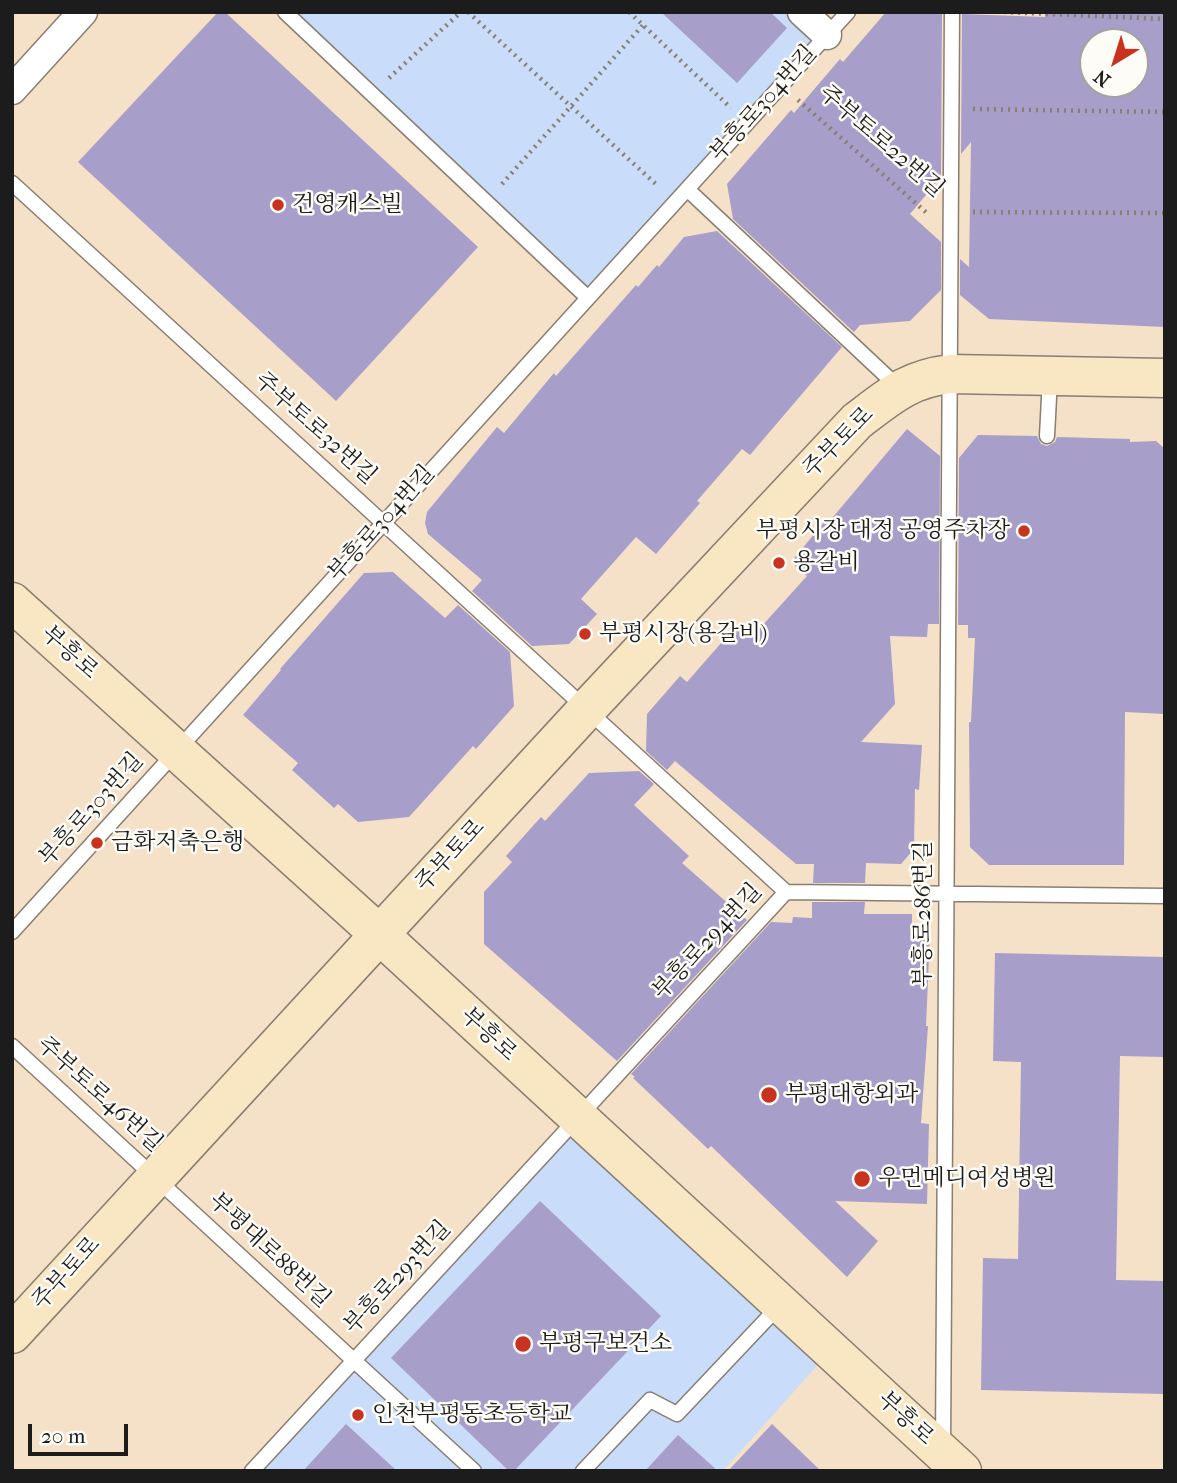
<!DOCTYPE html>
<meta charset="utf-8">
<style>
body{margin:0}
#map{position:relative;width:1177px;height:1483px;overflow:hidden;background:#f5e1c7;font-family:"IM FELL French Canon",serif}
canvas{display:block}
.frame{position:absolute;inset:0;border:14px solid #1c1c1c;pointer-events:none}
.north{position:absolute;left:1079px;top:28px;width:70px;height:70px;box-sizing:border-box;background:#fdfcf7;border:2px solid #a3a29f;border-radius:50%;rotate:218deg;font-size:19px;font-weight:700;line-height:28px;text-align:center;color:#1c1c1c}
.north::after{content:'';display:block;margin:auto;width:24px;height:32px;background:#c8321e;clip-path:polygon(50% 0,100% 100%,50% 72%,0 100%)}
.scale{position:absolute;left:28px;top:1424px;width:100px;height:32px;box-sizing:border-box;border:4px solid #1c1c1c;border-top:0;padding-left:9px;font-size:21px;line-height:24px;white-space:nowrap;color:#1c1c1c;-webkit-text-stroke:5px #fdfcf7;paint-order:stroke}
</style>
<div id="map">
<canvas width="1177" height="1483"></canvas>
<div class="frame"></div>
<div class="north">N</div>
<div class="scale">20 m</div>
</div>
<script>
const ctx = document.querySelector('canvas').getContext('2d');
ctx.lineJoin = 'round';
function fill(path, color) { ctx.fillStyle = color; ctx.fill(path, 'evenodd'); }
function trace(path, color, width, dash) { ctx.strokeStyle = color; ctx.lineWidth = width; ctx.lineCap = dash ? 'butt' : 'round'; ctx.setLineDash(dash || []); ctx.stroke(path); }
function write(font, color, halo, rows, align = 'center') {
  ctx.font = font + ' "IM FELL French Canon","Noto Serif KR",serif'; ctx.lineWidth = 5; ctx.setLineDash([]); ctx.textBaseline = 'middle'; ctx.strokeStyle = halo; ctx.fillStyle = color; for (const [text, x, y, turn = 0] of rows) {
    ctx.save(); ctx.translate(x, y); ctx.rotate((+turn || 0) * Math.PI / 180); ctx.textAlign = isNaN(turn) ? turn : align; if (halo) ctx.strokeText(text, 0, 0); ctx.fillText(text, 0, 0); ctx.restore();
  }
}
fill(new Path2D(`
 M 285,12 L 802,12 L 827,35 L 588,298 Z
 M 578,1117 L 831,1350 L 723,1471 L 252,1471 Z`), '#c9dcf9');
fill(new Path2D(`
 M 218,12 L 225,12 L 478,247 L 336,401 L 78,162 Z
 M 661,12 L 770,12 L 787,28 L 737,83 Z
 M 886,12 L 942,14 L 941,177 L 910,214 L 941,242 L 941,290 L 910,321 L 860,325 L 854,332 L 733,219 L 727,184 L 791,110 L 794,113 L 840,59 L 843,62 Z
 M 1045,12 L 1165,12 L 1165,327 L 989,319 L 960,295 L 960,259 L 969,267 L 971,142 L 961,154 L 962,14 L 1045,17 ZM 1093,42 L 1135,42 L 1135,84 L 1093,84 Z
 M 717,231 L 842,347 L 750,455 L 742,449 L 697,501 L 700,503 L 656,554 L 636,537 L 581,599 L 597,614 L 569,644 L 532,646 L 472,591 L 482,580 L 428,534 L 425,523 L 427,512 L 497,427 L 504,433 L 554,373 L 556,376 L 636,285 L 638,287 L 657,265 L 659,267 L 684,237 Z
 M 907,429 L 940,456 L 939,624 L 928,624 L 927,637 L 890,636 L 895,704 L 861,742 L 922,745 L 919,790 L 915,789 L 914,849 L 901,864 L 866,863 L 865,883 L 813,883 L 814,864 L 796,864 L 675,761 L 667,770 L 646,751 L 647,714 L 680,676 L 687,682 L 736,626 L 751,638 L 807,576 L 791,562 L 825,521 L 828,523 Z
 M 978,435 L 1037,436 L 1041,444 L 1047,446 L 1055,442 L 1057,437 L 1130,439 L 1130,442 L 1156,441 L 1165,449 L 1165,714 L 1125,712 L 1124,865 L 989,865 L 970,847 L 969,722 L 971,722 L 975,638 L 968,638 L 968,625 L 958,625 L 959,458 Z
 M 393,572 L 445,618 L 458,605 L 510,652 L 514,706 L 476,749 L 473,746 L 409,817 L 358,822 L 338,804 L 334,808 L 292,770 L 298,763 L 243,715 L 281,670 L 280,669 L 364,573 Z
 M 639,771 L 654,784 L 634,805 L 689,856 L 682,863 L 747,920 L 617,1061 L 484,944 L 484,892 L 512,862 L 506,856 L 541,817 L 545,821 L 589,773 Z
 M 812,902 L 865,902 L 864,914 L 912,914 L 912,933 L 930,935 L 926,1026 L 928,1026 L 921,1123 L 929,1124 L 927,1204 L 835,1201 L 878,1241 L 847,1277 L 711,1146 L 708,1149 L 633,1078 L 635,1077 L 631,1074 L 771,922 L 792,923 L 793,917 L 812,918 Z
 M 995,953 L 1165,957 L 1165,1057 L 1120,1056 L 1116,1280 L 1165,1281 L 1165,1394 L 981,1390 L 983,1258 L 1018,1259 L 1021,1062 L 993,1061 Z
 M 540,1201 L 661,1316 L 514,1471 L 509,1471 L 391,1358 Z
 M 346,1424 L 397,1471 L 303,1471 Z
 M 772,1424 L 821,1471 L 728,1471 Z
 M 678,1435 L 718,1471 L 645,1471 Z`), '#a79eca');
const lane = new Path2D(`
 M 285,12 L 588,298
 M 12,183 L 786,892
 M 687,189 L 898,387
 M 1047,436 L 1050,378
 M 12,932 L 848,12
 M 12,1046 L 474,1471
 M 943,1444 L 952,12
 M 252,1471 L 786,892 L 1165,896
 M 583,1471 L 650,1400 L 677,1414 L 780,1305`);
const street = new Path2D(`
 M 802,12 L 827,35
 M 12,90 L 83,12`);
const secondary = new Path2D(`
 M 12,602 L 379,934 L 962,1471
 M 12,1334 L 587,709 L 857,421 C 890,396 908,379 950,374 L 1165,378`);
trace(lane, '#887e72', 17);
trace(street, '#887e72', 31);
trace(secondary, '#887e72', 41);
trace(new Path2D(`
 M 468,12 L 659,187
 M 629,12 L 731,108
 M 1004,12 L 1165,19
 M 389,78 L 461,12
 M 798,100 L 928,214
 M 973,109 L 1165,112
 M 502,184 L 643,25
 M 973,212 L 1165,213`), '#887e72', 4.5, [2, 5]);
trace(lane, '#fff', 14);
trace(street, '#fff', 28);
trace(secondary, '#f9e7c3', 38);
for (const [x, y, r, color] of [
 [278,205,7,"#c8321e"],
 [1024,531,7,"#c8321e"],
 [779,563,7,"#c8321e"],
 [585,634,7,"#c8321e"],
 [97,843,7,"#c8321e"],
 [769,1095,9,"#c8321e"],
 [862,1179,9,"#c8321e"],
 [523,1344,9,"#c8321e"],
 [358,1415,7,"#c8321e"]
]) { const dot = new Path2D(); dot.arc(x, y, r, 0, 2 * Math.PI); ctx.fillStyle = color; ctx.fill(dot); trace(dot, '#fdfcf7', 2.5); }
write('23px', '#1c1c1c', '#fdfcf7', [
 ["부흥로304번길",764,104,-48],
 ["주부토로22번길",881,142,41],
 ["주부토로32번길",315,429,42],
 ["주부토로",839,443,-45],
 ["부흥로304번길",382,524,-48],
 ["부흥로",69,653,42],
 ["부흥로303번길",92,810,-48],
 ["주부토로",451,856,-47],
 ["부흥로286번길",924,914,-90],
 ["부흥로294번길",708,942,-47],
 ["부흥로",488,1035,43],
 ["주부토로46번길",99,1095,42],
 ["부평대로88번길",269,1251,43],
 ["주부토로",67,1274,-48],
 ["부흥로293번길",398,1278,-47],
 ["부흥로",905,1419,43]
]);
write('23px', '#1c1c1c', '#fdfcf7', [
 ["건영캐스빌",292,205],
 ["부평시장 대정 공영주차장",1010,531,"right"],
 ["용갈비",793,563],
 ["부평시장(용갈비)",599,634],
 ["금화저축은행",111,843],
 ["부평대항외과",785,1095],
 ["우먼메디여성병원",878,1179],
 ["부평구보건소",539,1344],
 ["인천부평동초등학교",372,1415]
], 'left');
</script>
